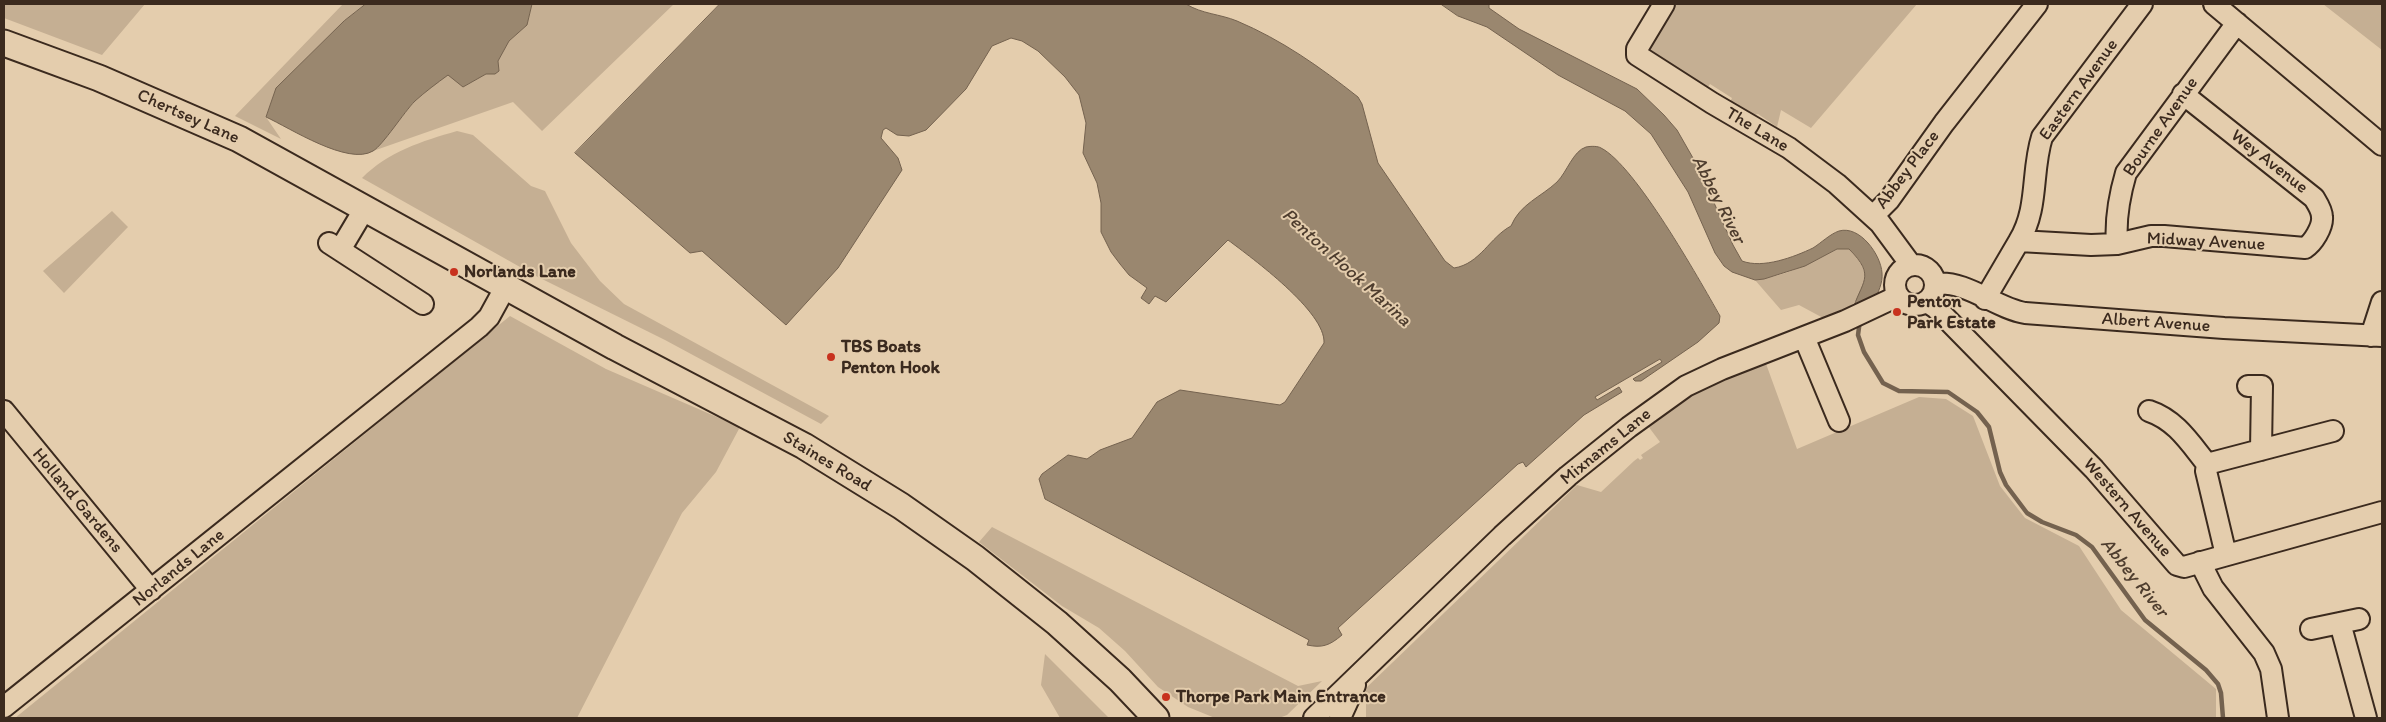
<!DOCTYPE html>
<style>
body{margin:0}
#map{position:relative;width:2386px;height:722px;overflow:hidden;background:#e4cdad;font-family:Itim,sans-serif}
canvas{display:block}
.frame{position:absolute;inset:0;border:5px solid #3b2a1e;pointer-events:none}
</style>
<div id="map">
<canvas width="2386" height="722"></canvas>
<div class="frame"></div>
</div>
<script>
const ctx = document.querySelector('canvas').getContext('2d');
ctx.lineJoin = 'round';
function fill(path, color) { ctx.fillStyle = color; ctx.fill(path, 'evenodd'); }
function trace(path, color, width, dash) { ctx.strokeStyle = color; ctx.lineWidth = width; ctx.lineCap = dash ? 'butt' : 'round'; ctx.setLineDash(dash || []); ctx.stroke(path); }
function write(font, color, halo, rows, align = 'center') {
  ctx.font = font + ' Itim,sans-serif'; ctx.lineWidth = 4; ctx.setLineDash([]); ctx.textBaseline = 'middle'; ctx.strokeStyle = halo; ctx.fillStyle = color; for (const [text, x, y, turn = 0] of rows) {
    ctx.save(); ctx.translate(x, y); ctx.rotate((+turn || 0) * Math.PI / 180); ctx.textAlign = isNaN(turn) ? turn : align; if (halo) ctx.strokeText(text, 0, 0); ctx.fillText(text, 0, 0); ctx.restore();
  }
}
fill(new Path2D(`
 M 4,4 L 145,4 L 102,55 L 4,18 Z
 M 343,4 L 366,4 L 344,21 L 276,88 L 266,117 L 281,139 L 235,116 Z
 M 532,4 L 674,4 L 542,131 L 513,102 L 373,151 L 415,101 L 448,74 L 463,87 L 486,74 L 499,71 L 498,61 L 509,41 L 527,25 Z
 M 1672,4 L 1917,4 L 1811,128 L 1781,110 L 1777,127 L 1758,114 L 1751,116 L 1728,106 L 1732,98 L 1710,84 L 1704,93 L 1645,49 Z
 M 2323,4 L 2382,4 L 2382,50 Z
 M 457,131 L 473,135 L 531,186 L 545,191 L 571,243 L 600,281 L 624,304 L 829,416 L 821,424 L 665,340 L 536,276 L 362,178 C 388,152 422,141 457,131 Z
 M 112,211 L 128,227 L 64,293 L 43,271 Z
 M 1837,249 L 1849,249 C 1865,266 1872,280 1856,301 C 1850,308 1834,314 1825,319 L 1799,305 L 1781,310 L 1755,280 C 1786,276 1811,263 1837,249 Z
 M 510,316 L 606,369 L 740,427 L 716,472 L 682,513 L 577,718 L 15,718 Z
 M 1765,361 L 1797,449 L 1919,397 L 1946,399 L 1973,416 L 2000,486 L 2025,518 L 2079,546 L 2121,610 L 2216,689 L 2216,718 L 1366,718 L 1366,688 L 1577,485 L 1601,492 L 1634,461 L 1638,458 L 1640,460 L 1643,458 L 1641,455 L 1660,442 L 1648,426 L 1691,395 L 1718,380 Z
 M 992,527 L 1298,686 L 1322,681 L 1287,715 L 1279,718 L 1215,718 L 1188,707 L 1158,687 L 1125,651 L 1099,628 L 1062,606 L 979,542 Z
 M 1045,654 L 1109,718 L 1060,718 L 1041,685 Z`), '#c5af93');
const water = new Path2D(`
 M 366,4 L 532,4 L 527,25 L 509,41 L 498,61 L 499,71 L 495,74 L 486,74 L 463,87 L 448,75 C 437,83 425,92 415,101 C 404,112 383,145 373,151 C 348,166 290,128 266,117 L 276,88 L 344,21 Z
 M 720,4 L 1186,4 C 1202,14 1220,14 1237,21 C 1282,40 1320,67 1358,97 L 1362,104 L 1378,163 L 1445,261 L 1454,268 C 1480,264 1490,237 1511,226 C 1520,204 1541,197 1557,182 C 1567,172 1573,151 1586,147 C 1591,146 1598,146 1601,148 C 1635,165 1699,279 1720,316 L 1719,323 L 1698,342 L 1641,381 L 1635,381 L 1633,379 L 1662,362 L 1660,359 L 1595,397 L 1597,400 L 1619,387 L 1622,392 L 1584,415 L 1526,467 L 1523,462 L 1518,464 L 1338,628 L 1342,635 C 1329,646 1322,648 1307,645 L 1309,640 L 1045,499 L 1039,479 L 1042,474 L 1068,455 L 1087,459 L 1100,450 L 1132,438 L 1157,402 L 1180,390 L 1280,405 L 1285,402 L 1324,343 C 1326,312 1252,258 1228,240 L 1166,302 L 1155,296 L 1149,304 L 1141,298 L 1147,288 L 1129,275 L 1120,264 L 1111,252 L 1101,232 L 1101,203 L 1097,183 L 1083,153 L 1086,123 L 1079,95 L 1065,77 L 1038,51 L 1022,41 L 1011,38 L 992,46 L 966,89 L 926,130 L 909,136 L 897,135 L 886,128 L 883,130 L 881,138 L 898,158 L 902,170 L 838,268 L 786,325 L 702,251 L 690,253 L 575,153 Z
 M 1441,4 L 1489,4 L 1489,8 L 1519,29 L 1637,89 L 1664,115 L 1677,130 L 1697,165 L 1733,245 L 1742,261 C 1763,269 1794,257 1813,248 C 1821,243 1830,234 1839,231 C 1860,225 1881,255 1882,273 C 1883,283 1878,292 1874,302 L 1852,312 C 1861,281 1877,277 1849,249 L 1837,249 L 1805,266 L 1764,279 L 1755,280 L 1732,272 L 1724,266 L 1715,253 L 1688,192 L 1651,134 L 1625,111 L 1558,75 L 1487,27 L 1458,16 Z`);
fill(water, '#9a876f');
trace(water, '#74624f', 1);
trace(new Path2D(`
 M 1860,320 L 1858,335 L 1864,352 L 1883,383 L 1899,391 L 1948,392 L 1977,412 L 1989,427 L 2000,472 L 2006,485 L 2027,513 L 2042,522 L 2076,535 L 2092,547 L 2145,620 L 2206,670 L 2218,684 L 2221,693 L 2223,718`), '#74624f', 4.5);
const minor = new Path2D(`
 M 1664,4 L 1637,49 L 1637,55 L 1712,103 L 1789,148 L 1837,184 L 1880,223 L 1911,265
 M 2214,4 L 2382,145
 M 1873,216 L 1889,200 L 1944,123 L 2037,4
 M 2019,241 C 2039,208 2031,172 2042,137 L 2142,4
 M 329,243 L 423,304
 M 2117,244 C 2115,219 2119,197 2126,173 L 2237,23
 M 340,250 L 365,208
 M1895 285a20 20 0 1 1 40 0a20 20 0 1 1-40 0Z
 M 1935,284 C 1967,280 1995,308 2025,313 L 2224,328 L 2382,336
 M 1985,299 L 2019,241 L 2091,245 L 2117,244 L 2151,236 L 2164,236 L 2305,248 C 2313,243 2323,227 2322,217 C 2322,210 2317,203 2314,198 L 2183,94
 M 1927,302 L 1936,308 L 2094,469 L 2177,565 L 2184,567 L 2382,512
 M 2371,336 L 2382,302
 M 1804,337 L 1839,421
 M 2248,386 L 2262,386 L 2261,450
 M 4,411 L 151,590
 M 2149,411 C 2176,420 2190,443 2207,464
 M 2226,555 L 2206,471 L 2207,464 L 2333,431
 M 2200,562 L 2213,588 L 2264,653 L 2271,669 L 2278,718
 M 2340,623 L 2366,718
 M 2311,629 L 2359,619
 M 4,707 L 479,327 L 489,317 L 506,286
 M 1314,718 L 1502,536 L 1568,476 L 1629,427 L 1686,386 L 1722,369 L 1845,321 L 1898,296
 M 1340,718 L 1355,685`);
const major = new Path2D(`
 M 4,43 L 99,78 L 239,139 L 615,347 L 804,446 L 901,506 L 975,558 L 1057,623 L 1120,680 L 1156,718`);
trace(minor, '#3b2a1e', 24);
trace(major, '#3b2a1e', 29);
trace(minor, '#e4cdad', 20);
trace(major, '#e4cdad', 25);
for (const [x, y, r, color] of [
 [454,272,5,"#c8321e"],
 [1897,312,5,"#c8321e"],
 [831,357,5,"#c8321e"],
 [1166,697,5,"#c8321e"]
]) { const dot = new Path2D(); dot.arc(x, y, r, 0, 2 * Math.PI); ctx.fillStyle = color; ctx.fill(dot); trace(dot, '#e4cdad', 2); }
write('18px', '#3b2a1e', '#e4cdad', [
 ["Eastern Avenue",2079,90,-54],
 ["Chertsey Lane",188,117,24],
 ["Bourne Avenue",2161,127,-55],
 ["The Lane",1757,130,31],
 ["Wey Avenue",2269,162,38],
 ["Abbey Place",1908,170,-53],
 ["Midway Avenue",2206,242,3],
 ["Albert Avenue",2156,323,4],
 ["Mixnams Lane",1606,447,-39],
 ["Staines Road",827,462,31],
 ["Holland Gardens",77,501,50],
 ["Western Avenue",2127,508,49],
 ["Norlands Lane",179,568,-39]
]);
write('bold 18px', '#3b2a1e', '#e4cdad', [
 ["Norlands Lane",464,272],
 ["Penton",1907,302],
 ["Park Estate",1907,323],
 ["TBS Boats",841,347],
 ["Penton Hook",841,368],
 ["Thorpe Park Main Entrance",1176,697]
], 'left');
write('italic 19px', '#4e3d2e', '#e4cdad', [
 ["Abbey River",1718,200,63],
 ["Penton Hook Marina",1346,268,42],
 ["Abbey River",2134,578,51]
]);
</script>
